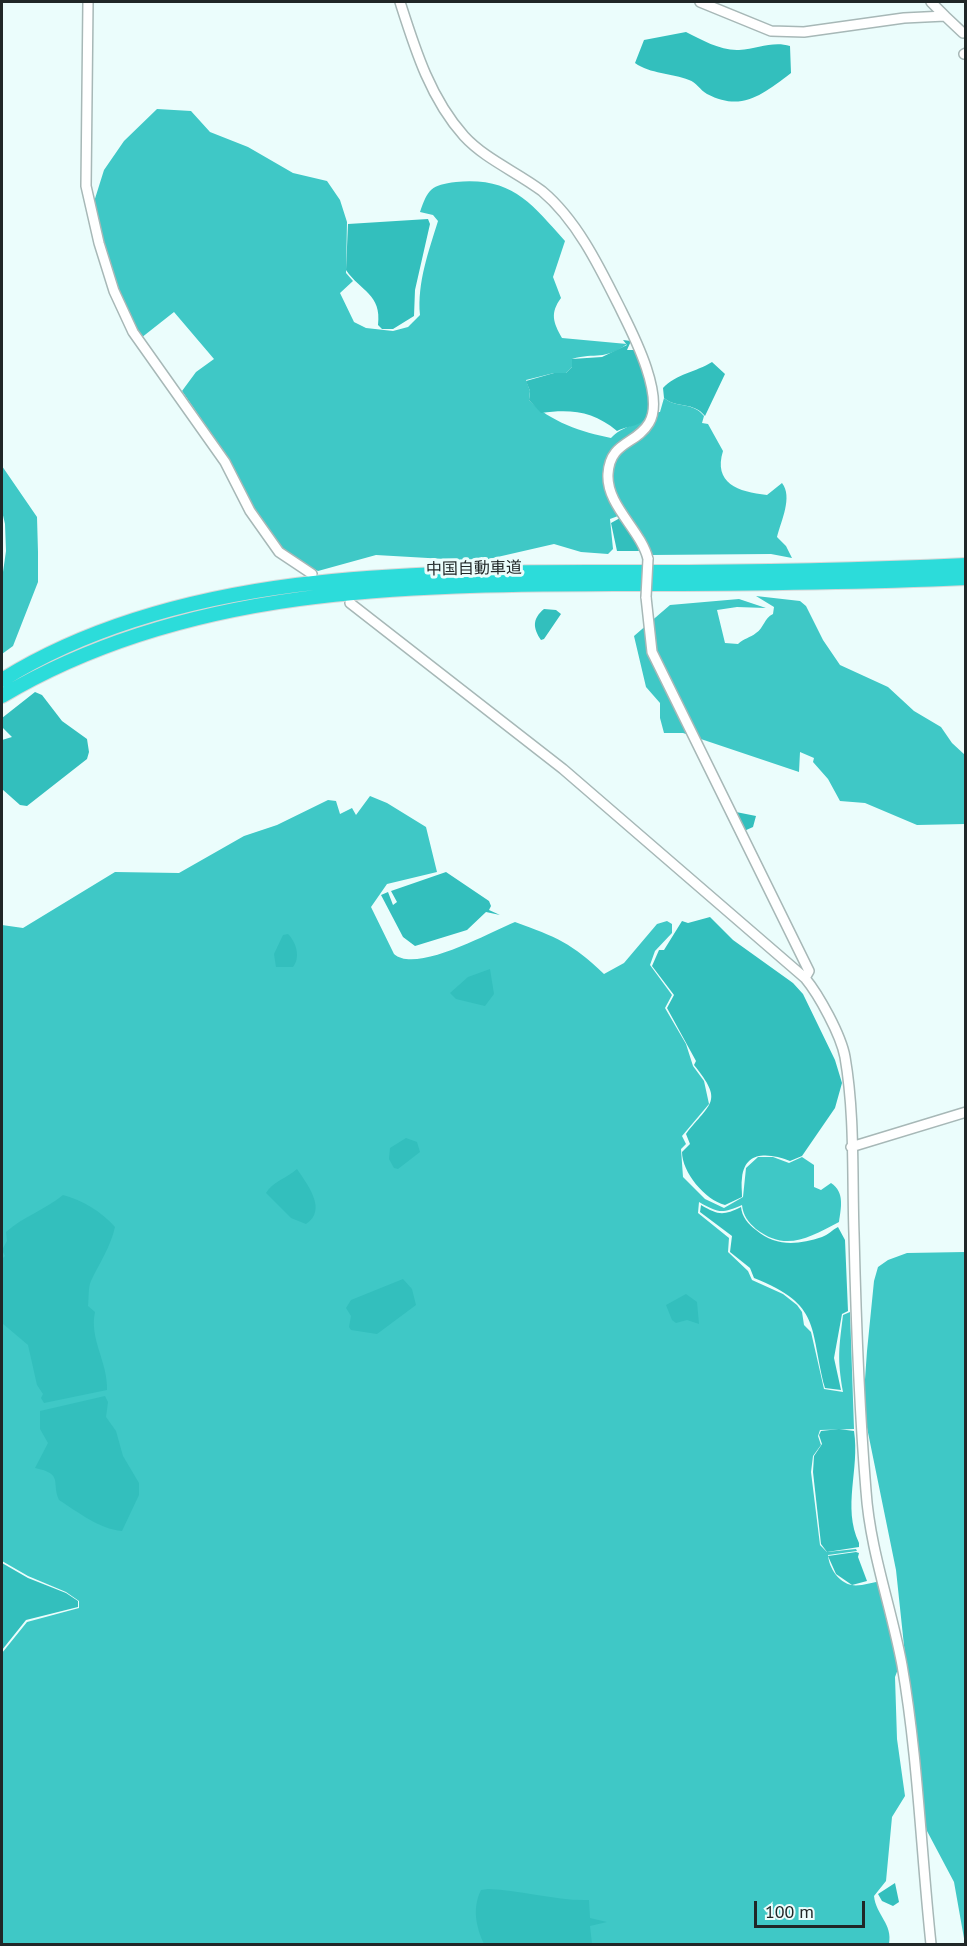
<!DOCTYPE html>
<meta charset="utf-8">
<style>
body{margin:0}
#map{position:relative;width:967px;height:1946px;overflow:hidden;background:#ebfdfc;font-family:"PT Sans",sans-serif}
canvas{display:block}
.frame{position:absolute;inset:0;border:3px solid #202727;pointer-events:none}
.scale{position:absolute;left:754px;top:1901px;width:111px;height:27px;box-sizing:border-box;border:3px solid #202727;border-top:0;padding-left:8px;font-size:18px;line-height:21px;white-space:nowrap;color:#202727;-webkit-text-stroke:4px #ebfdfc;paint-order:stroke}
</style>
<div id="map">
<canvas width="967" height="1946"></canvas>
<div class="frame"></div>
<div class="scale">100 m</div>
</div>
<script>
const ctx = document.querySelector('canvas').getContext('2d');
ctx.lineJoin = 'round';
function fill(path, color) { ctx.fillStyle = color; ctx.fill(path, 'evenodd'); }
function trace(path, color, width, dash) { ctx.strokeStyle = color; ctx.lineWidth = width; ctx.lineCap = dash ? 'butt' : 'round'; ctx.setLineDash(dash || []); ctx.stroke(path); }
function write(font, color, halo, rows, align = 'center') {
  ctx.font = font + ' "PT Sans","Noto Sans JP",sans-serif'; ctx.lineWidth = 6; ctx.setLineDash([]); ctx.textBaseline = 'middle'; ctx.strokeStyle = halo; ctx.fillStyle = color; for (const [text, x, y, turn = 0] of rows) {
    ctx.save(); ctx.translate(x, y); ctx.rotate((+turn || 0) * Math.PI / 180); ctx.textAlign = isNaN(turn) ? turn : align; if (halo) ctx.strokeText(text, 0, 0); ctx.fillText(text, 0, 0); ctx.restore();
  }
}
fill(new Path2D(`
 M 157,109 L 191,111 L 210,132 L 248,147 L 293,173 L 327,181 L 340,200 L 347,222 L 346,273 L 353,281 L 340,293 L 354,322 L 366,328 L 393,331 L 408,327 L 420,315 C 417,283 429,250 438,221 L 433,215 L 420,212 C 428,189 431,185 456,182 C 512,177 530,202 565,241 L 553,277 L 561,298 C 550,313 553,322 562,338 L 627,344 C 604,361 596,352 572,359 L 572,367 L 566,373 L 554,373 L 526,380 L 530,391 L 529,400 C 550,422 582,432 611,438 C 622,426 638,426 649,413 L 660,412 L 664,398 C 677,409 692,401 704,416 L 702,423 L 708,424 L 723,451 C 713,483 738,492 767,495 L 782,483 C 793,497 781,521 777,537 L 786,546 L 792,558 L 771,554 L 650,555 L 635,525 L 618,516 L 610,519 L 613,549 L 608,554 L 581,552 L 554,544 L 480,561 L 376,555 L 318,571 L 286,555 L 252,507 L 226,455 L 182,391 L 196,372 L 214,359 L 174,312 L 141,338 L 121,297 L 106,255 L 93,205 L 104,170 L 124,141 Z
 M 2,466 L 37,517 L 38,552 L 38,582 L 13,646 L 2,654 L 2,579 L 6,551 L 5,524 L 2,511 Z
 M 756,596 L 800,601 L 806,606 L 823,640 L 840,665 L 888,687 L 914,711 L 941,727 L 952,743 L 965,755 L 965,824 L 917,825 L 865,803 L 840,801 L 828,779 L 813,762 L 814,758 L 800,752 L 799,772 L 683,733 L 664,733 L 660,718 L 660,703 L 646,687 L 634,636 L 670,605 L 739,599 L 766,608 L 737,607 L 717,610 L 725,643 L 738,644 C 744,638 750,638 756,633 C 764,628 764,618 773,614 L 774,607 Z
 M 370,796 L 387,803 L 426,827 L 437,872 L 387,884 L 371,907 L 394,954 C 416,974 490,932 515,922 C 556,937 572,943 604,974 L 624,963 L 657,924 L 667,921 L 672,924 L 672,933 L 655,951 L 650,965 L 672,995 L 665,1008 L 686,1044 L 693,1066 L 704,1081 L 709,1104 L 682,1136 L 686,1144 L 681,1149 L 683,1177 L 705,1199 L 724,1208 L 743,1197 L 746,1168 L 758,1157 L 773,1157 L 789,1163 L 802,1157 L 814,1165 L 814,1187 L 821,1190 L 831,1183 C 845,1192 841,1208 839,1222 C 808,1238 786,1252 756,1229 C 748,1222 743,1215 742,1205 C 721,1214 719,1213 699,1202 L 698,1213 L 729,1238 L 728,1252 L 748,1271 L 752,1280 L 783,1294 L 797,1305 L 802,1312 L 804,1325 L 811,1332 L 824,1389 L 843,1392 C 837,1358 839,1348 843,1315 L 850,1312 L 854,1429 L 820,1430 L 818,1436 L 821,1445 L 813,1456 L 811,1472 L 820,1545 L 827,1552 L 856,1549 L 857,1551 L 828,1555 C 829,1568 839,1583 852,1585 C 858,1587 874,1582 882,1581 L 903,1656 L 895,1677 L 897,1739 L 905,1796 L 892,1817 L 886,1881 L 874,1896 C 876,1915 893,1924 889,1944 L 2,1944 L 2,1653 L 27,1622 L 79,1608 L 79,1601 L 66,1592 L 28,1576 L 2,1561 L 2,925 L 23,928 L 115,872 L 179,873 L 244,836 L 277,825 L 328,800 L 336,801 L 340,814 L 352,808 L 356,815 Z
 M 965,1252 L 965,1944 L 954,1882 L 927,1831 L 912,1779 L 907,1674 L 896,1570 L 863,1408 L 867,1351 L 874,1281 L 878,1267 L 888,1260 L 907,1253 Z`), '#3fc8c6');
fill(new Path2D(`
 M 686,32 C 702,40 721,51 739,50 C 758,49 772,41 790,46 L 791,73 C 762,95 742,112 707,94 C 700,90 696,82 689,80 C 672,73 650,74 635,63 L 644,40 Z
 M 428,219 L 430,224 L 415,290 L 414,316 L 393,329 L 382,329 L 378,325 C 382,294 360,291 346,270 L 348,224 Z
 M 623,340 L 631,341 L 627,350 L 636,350 L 640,355 C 644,373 662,410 640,423 C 633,427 624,427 617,431 C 593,411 571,409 541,413 L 529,400 L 530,391 L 526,381 L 554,373 L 566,373 L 572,367 L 572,359 L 602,357 L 627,345 Z
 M 712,362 L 725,374 L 705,416 C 693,401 677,409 664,398 L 663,388 C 676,374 696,372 712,362 Z
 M 620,518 L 637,542 L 639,551 L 617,551 L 611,523 Z
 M 544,609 L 556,610 L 561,614 L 544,639 L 541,640 C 533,628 532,619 544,609 Z
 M 35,692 L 42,695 L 62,721 L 87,739 L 89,752 L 87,759 L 27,806 L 20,805 L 2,789 L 2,740 L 12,737 L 2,727 L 2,718 Z
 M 736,812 L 756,816 L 753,827 L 744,831 Z
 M 446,872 L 489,901 L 491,906 L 489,910 L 500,915 L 486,912 L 467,930 L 415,946 L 403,937 L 381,895 L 388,892 L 393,905 L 397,902 L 391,891 Z
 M 710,917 L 733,940 L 793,983 L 803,994 L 835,1060 L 842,1083 L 835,1108 L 802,1156 L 790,1161 C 771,1154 745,1149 742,1178 C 741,1184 742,1190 742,1197 L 725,1205 C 705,1200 682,1172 682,1152 L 690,1144 L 686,1134 C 711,1102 724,1102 694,1065 L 696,1061 L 667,1008 L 674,995 L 652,966 L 659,950 L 664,950 L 682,921 L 688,923 Z
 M 288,934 C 296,942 301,957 293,967 L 276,967 L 274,954 L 283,935 Z
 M 490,969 L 494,994 L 485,1006 L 456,999 L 450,993 L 468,977 Z
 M 406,1138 L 417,1142 L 420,1152 L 398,1169 L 394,1168 L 389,1159 L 390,1148 Z
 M 297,1169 C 307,1184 328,1210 306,1224 L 291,1218 L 266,1193 C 272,1182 287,1178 297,1169 Z
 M 63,1195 C 82,1200 102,1212 115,1227 C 111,1246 99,1264 91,1281 C 88,1287 89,1298 88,1306 L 95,1312 C 89,1339 108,1362 107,1390 L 44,1403 L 41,1398 L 43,1394 L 37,1385 L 28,1345 L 2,1323 L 2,1259 L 5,1256 L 2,1250 L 7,1241 L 6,1232 C 24,1216 45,1210 63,1195 Z
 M 701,1205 C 718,1215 723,1216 741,1207 C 742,1217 748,1224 756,1230 C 776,1247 798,1245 822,1237 C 828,1235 832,1230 838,1227 L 845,1240 L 848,1311 L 842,1314 L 834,1358 L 841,1390 L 825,1388 C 809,1327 822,1305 754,1278 L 750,1268 L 730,1252 L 732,1236 L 700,1212 Z
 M 403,1279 L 412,1289 L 416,1305 L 377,1334 L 351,1330 L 349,1327 L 351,1316 L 346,1308 L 351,1300 Z
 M 686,1294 L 697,1302 L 699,1324 L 687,1320 L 676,1323 L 672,1320 L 666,1305 Z
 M 105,1396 L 108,1402 L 106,1417 L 116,1431 L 123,1456 L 139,1483 L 139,1495 L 122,1531 C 99,1529 78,1512 59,1500 C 51,1482 64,1474 35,1468 L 48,1443 L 40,1429 L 40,1411 Z
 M 839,1429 L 854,1431 C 860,1470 842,1506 859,1543 L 859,1547 L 827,1552 L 821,1544 L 813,1472 L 814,1456 L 822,1444 L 819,1435 L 821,1431 Z
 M 856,1552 L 859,1553 L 858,1557 L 867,1581 L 852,1585 L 836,1574 L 828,1556 Z
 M 2,1563 L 28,1578 L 66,1593 L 78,1601 L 78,1607 L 26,1620 L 2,1650 Z
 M 895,1883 L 899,1902 L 893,1906 L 882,1901 L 878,1894 Z
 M 488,1889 C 522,1890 556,1901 589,1900 L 590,1918 L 607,1922 L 590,1926 L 592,1944 L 484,1944 C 476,1927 472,1908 481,1890 Z`), '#33bfbd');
const minor = new Path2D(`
 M 88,2 L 86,186 L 99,243 L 114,291 L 133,332 L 225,462 L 250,511 L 279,552 L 312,574
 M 400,2 C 415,49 430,98 464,136 C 485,159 517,172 542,191 C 578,221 601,270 622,312 C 634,336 665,397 649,423 C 636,445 610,441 608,474 C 606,505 641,530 648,559
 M 700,2 L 771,31 L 804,32 L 904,18 L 945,16 L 963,33
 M 931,2 L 945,16
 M 964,54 L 966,53
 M 646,597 L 652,652 L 809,971 L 805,978
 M 350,603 L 563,769 L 805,978 C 819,995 841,1035 845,1057 C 855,1115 852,1176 854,1234 C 856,1320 859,1406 866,1491 C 870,1550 891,1606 902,1665 C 918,1757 921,1851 931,1944
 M 851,1147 L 966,1112`);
const highway = new Path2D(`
 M 2,680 C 187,565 435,572 645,572 C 752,572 859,570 966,565
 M 2,696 C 192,583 416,585 630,584 C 742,584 854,583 966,578`);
trace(minor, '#a7b8b7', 12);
trace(highway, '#d7d8d8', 16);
trace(minor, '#fff', 9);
trace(highway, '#2cdcda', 14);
const minorBridge = new Path2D(`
 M 646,597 L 648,559`);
trace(minorBridge, '#a7b8b7', 12, []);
trace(minorBridge, '#fff', 9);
write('16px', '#202727', '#ebfdfc', [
 ["中国自動車道",474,569,-1]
]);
</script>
